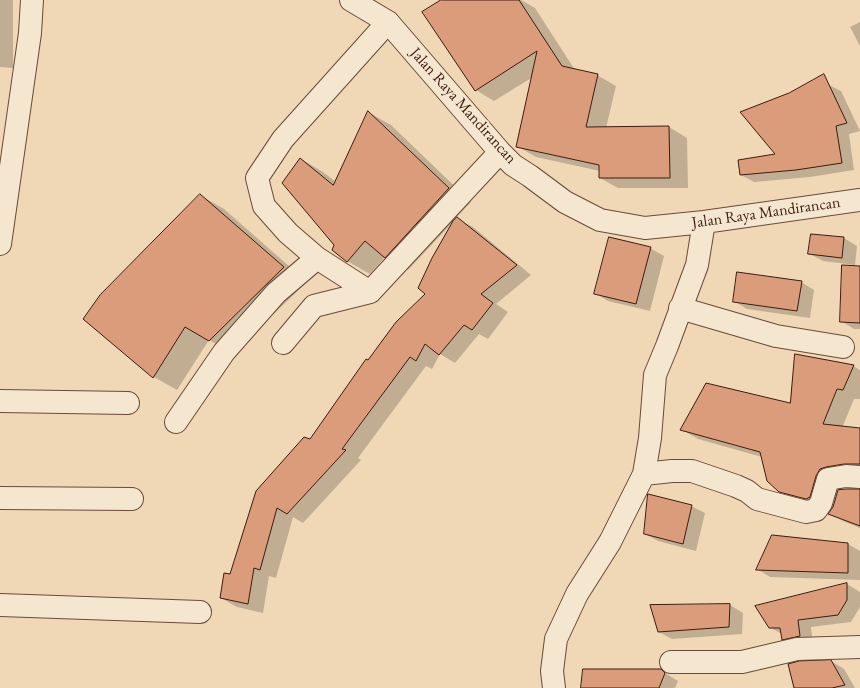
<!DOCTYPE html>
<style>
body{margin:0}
canvas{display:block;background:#f0d8b7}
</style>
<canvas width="860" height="688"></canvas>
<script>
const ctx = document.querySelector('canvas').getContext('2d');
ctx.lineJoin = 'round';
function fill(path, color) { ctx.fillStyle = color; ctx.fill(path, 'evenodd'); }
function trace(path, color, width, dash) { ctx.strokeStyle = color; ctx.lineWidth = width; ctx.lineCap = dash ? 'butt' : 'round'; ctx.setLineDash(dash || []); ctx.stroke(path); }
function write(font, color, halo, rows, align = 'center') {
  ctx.font = font + ' "EB Garamond",serif'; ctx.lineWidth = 4; ctx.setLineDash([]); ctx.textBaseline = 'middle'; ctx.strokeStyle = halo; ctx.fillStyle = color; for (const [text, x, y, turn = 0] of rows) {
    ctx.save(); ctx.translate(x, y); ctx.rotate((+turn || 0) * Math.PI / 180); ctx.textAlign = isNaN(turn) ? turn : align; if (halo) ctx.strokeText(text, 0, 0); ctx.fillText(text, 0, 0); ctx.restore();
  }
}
fill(new Path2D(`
 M 0,0 L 13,0 L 13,68 L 0,67 Z
 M 443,0 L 521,0 L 535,8 L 575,70 L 597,75 L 616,86 L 606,128 L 669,127 L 687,138 L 688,188 L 618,188 L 600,178 L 600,171 L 536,157 L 517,146 L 533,77 L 494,101 L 476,90 Z
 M 860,22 L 860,46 L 850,27 Z
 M 827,84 L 841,91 L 860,131 L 849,134 L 854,170 L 810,177 L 754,182 L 741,175 L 777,155 Z
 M 368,112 L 391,125 L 471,202 L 456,218 L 473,227 L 531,275 L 496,304 L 508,312 L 488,339 L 479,334 L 455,363 L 440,354 L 432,369 L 426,366 L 358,458 L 361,460 L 303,523 L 293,517 L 276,578 L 269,576 L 263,613 L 237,607 L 221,598 L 230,575 L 311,440 L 368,361 L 426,294 L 453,222 L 408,270 L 385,257 L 370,274 L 347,261 L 335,244 L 301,159 L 323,172 L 336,182 Z
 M 200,195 L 224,209 L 307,282 L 233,353 L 209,340 L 177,390 L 154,377 L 84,319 Z
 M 844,238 L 857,246 L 855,265 L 823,261 L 810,254 Z
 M 650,248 L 664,256 L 650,311 L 608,301 L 595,293 Z
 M 860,267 L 860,329 L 854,329 L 841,321 Z
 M 801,282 L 814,290 L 810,318 L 747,309 L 734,301 Z
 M 853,366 L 860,370 L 860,399 L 854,399 L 842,428 L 860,429 L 860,473 L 843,476 L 826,507 L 797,501 L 779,491 L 762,457 L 698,439 L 681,429 L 791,404 Z
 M 860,490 L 860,528 L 843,521 L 830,514 Z
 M 691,506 L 705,513 L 696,551 L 658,541 L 645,534 Z
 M 848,544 L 860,551 L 860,580 L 770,577 L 757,569 Z
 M 847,584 L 860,592 L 860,607 L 851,622 L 811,627 L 813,644 L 797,647 L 783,639 L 782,634 L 769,627 L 756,607 Z
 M 730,605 L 743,613 L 742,634 L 672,639 L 659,632 Z
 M 831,661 L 844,669 L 855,688 L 795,688 Z
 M 660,670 L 678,681 L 675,688 L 582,688 Z`), '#0003');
const building = new Path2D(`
 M 441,0 L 519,0 L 562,66 L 598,74 L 586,127 L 669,126 L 670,178 L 599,178 L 599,165 L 516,147 L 537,51 L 475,91 L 422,12 Z
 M 824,74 L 847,123 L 836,126 L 842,163 L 796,170 L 740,175 L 738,160 L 775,154 L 740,112 L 789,93 Z
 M 368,111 L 449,188 L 385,258 L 365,241 L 347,262 L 332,250 L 334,245 L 282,183 L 300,158 L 333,185 Z
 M 200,194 L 284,267 L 209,341 L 185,327 L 153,378 L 83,319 L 100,295 Z
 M 457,217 L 517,265 L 481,294 L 493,303 L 472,330 L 464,325 L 439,355 L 425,344 L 416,361 L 410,357 L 342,449 L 346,450 L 287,514 L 277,508 L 260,570 L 254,568 L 248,604 L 220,598 L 224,573 L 230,574 L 256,491 L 304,437 L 310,439 L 366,359 L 368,360 L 396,322 L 425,294 L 418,288 L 432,258 L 453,221 Z
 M 811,234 L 844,237 L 842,258 L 808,254 Z
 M 609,237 L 651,247 L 636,304 L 594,294 Z
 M 842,265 L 860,266 L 860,323 L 840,322 Z
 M 737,272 L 802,281 L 797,311 L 733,302 Z
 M 795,354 L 854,365 L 843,390 L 837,389 L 823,424 L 860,428 L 860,464 L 844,464 L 826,467 L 820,469 L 816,476 L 810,497 L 806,499 L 779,492 L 767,481 L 760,452 L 680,430 L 706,383 L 790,403 Z
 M 847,489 L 860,489 L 860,526 L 828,514 L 833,507 L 838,490 Z
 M 648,494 L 692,505 L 683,544 L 644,534 Z
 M 772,535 L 848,543 L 848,573 L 756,570 Z
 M 847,583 L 847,600 L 838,615 L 798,620 L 800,636 L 782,640 L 780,628 L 769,628 L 755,606 Z
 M 730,604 L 729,627 L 658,632 L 650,605 Z
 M 831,660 L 845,685 L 832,688 L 794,688 L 788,664 L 799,661 Z
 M 583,669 L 661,669 L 665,673 L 659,688 L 581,688 Z`);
fill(building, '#db9c7c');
trace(building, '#3d1b0e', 1);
const minor = new Path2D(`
 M 351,0 L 388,22 L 500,152 L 513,165 L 530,176 L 565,202 L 600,220 L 645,228 L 704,222 L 860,200
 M 0,244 L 30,33 L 32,0
 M 317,258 L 288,233 L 264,206 L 257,178 L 283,139 L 388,22
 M 680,308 L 776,336 L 843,347
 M 283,343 L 314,306 L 370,292 L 500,152
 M 0,401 L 128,403
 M 176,422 L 224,352 L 276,293 L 317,258 L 370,292
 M 644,474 L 672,471 L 692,471 L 736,486 L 747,491 L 757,499 L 806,512 L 816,510 L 821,503 L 828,479 L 846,476 L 860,477
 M 0,498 L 132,499
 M 0,605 L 200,612
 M 671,662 L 742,662 L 797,649 L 860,647
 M 554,688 L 552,671 L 556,639 L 577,594 L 610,542 L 644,474 L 650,438 L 655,375 L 667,346 L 697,265 L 704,222`);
trace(minor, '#6a4a38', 24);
trace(minor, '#f5e6d0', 22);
write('16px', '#3d1b0e', '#f5e6d0', [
 ["Jalan Raya Mandirancan",463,106,48],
 ["Jalan Raya Mandirancan",766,213,-8]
]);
</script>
